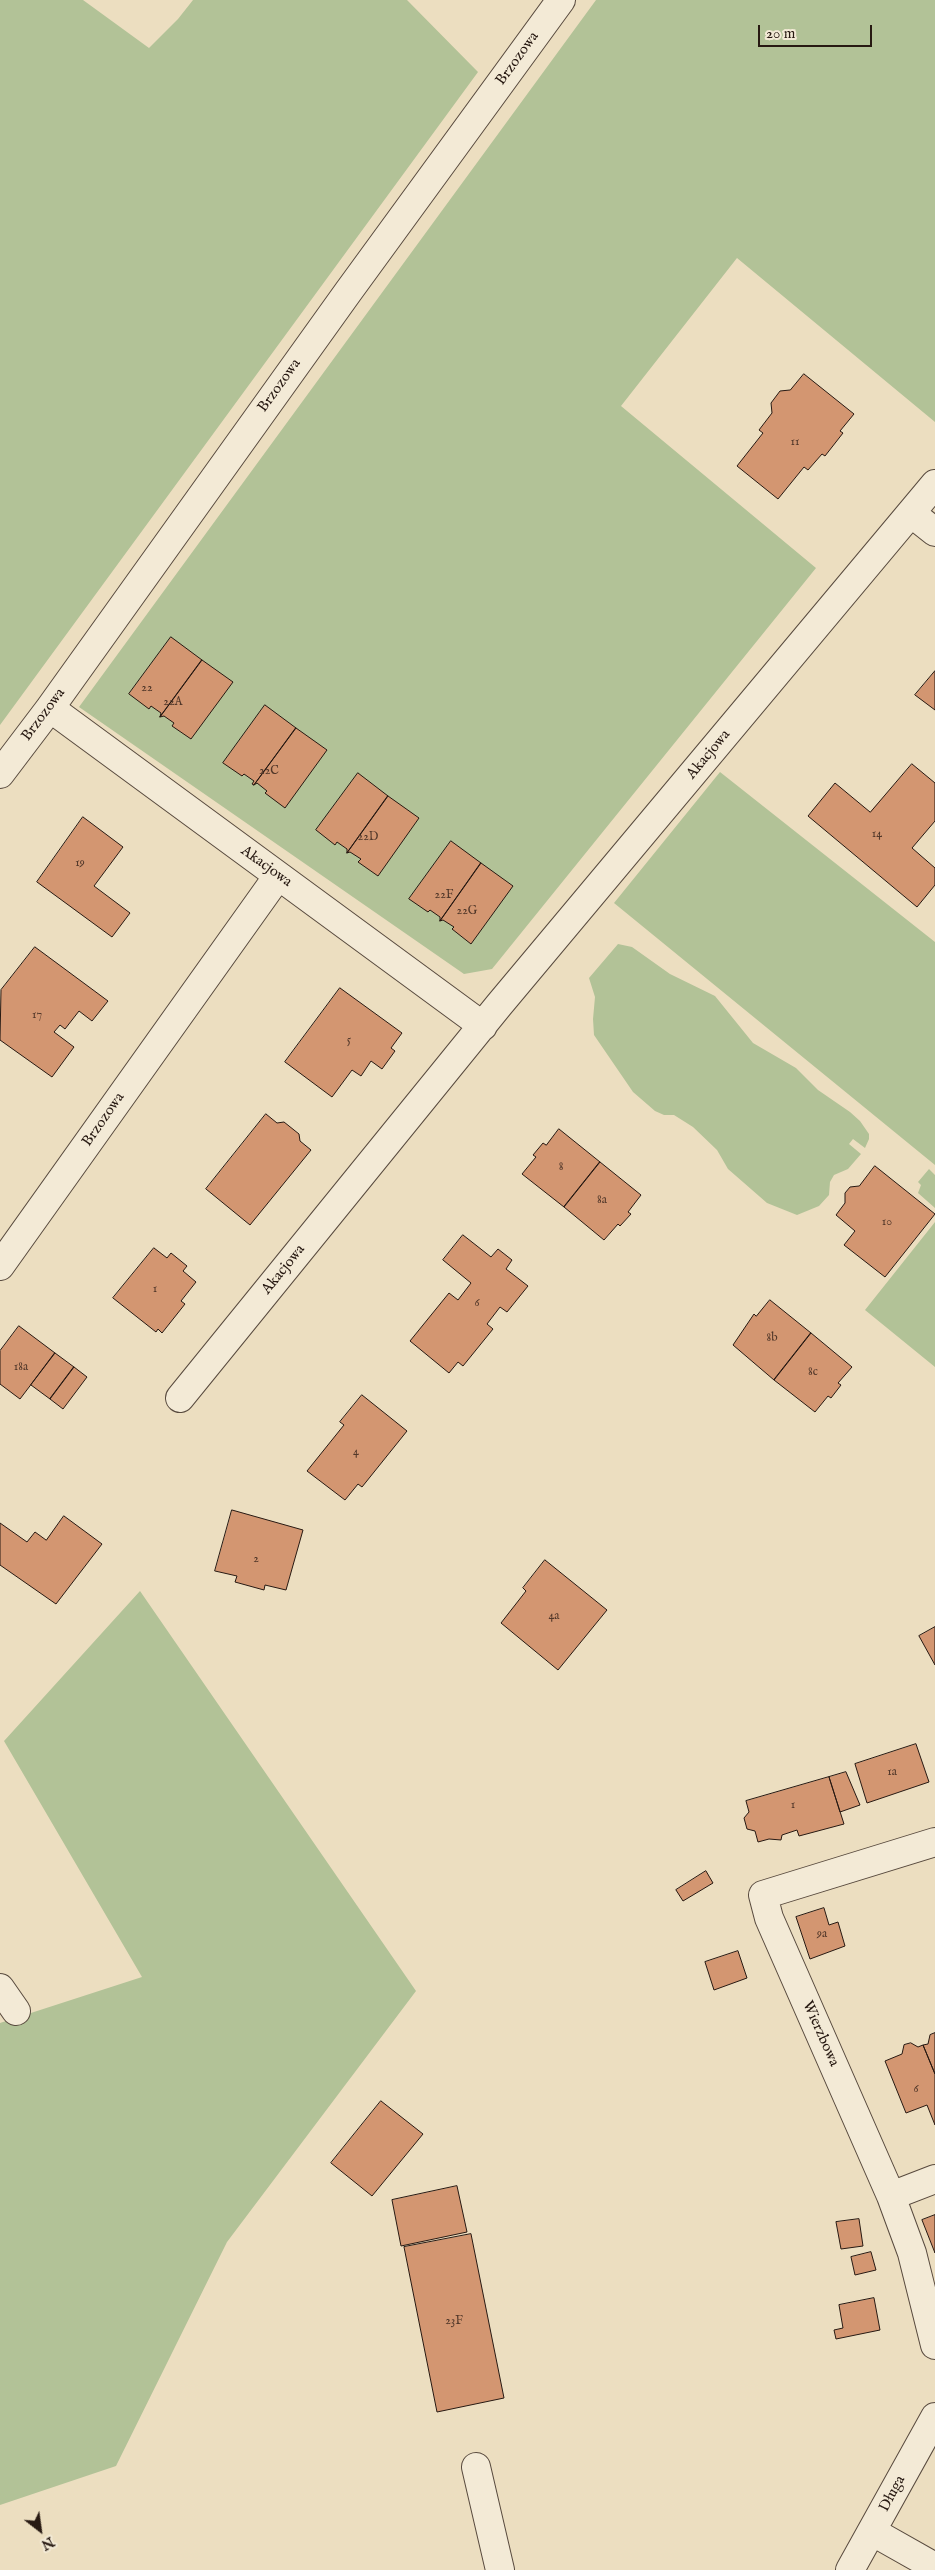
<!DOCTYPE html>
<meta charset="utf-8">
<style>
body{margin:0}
#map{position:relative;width:935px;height:2570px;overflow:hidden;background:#ecdec0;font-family:"IM FELL English",serif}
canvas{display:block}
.north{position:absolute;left:15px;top:2505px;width:50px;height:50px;-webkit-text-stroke:4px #f3ead6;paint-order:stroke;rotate:150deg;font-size:14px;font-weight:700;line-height:20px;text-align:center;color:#271912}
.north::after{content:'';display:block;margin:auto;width:18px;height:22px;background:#271912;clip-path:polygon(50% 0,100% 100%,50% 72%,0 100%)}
.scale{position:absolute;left:758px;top:25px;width:114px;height:22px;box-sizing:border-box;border:2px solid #271912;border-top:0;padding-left:6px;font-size:15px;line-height:18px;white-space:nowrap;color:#271912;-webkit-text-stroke:4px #f3ead6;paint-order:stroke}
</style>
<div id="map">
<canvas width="935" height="2570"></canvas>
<div class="north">N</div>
<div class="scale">20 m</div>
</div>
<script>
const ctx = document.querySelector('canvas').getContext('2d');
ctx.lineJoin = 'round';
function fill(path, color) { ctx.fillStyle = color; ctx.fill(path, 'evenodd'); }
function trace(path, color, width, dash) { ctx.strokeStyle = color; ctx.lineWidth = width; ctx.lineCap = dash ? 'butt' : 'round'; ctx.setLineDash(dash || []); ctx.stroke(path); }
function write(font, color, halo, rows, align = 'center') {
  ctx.font = font + ' "IM FELL English",serif'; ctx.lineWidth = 5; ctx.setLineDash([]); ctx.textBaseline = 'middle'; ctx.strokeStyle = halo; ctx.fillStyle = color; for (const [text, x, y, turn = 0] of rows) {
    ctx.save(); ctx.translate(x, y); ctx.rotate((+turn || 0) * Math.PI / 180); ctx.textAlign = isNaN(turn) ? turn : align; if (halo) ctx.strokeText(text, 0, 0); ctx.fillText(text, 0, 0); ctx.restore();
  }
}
fill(new Path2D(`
 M 0,0 L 83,0 L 149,48 L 178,19 L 193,0 L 407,0 L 478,72 L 0,725 Z
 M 596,0 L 935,0 L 935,422 L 737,258 L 621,406 L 816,568 L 492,969 L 464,974 L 79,707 Z
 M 720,772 L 935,942 L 935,1165 L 614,903 Z
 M 618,944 L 632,947 L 670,974 L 715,996 L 753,1043 L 796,1068 L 818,1090 L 850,1112 L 860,1121 L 869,1134 L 869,1139 L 865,1148 L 853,1139 L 849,1144 L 861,1154 L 848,1169 L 834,1175 L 830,1182 L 829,1195 L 819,1206 L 797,1215 L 767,1203 L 728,1169 L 717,1150 L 693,1127 L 674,1115 L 664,1115 L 655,1111 L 633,1092 L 594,1035 L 593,1019 L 595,997 L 589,978 Z
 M 929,1169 L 935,1175 L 935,1208 L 918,1193 L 921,1185 L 918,1182 Z
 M 935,1222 L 935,1367 L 865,1310 Z
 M 140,1591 L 416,1991 L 227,2242 L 116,2466 L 0,2505 L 0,2023 L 142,1977 L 4,1741 Z`), '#b2c297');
const building = new Path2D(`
 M 804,374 L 854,414 L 840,431 L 843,433 L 825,456 L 822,454 L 808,470 L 804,467 L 778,499 L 737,466 L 763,433 L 759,430 L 772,413 L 771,403 L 780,391 L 790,390 Z
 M 171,637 L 202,660 L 160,717 L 161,713 L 151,706 L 149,709 L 129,694 Z
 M 202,660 L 233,682 L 191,739 L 172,726 L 174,723 L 164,716 L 160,717 Z
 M 935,671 L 935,710 L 915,695 Z
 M 265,705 L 296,728 L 254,785 L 252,784 L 254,781 L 244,774 L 242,776 L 223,763 Z
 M 296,728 L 327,750 L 285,808 L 265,793 L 267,791 L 257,783 L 254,785 Z
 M 912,764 L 935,783 L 935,821 L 912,848 L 935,868 L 935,885 L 917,907 L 808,816 L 835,783 L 870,812 Z
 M 358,773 L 388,796 L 347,853 L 347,849 L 337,842 L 335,845 L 316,830 Z
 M 388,796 L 419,818 L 378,876 L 358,862 L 361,859 L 350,852 L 347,853 Z
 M 83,817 L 123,847 L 94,886 L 130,913 L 112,937 L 37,882 Z
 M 451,841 L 481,863 L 440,921 L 440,917 L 430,910 L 428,912 L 409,899 Z
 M 481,863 L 513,886 L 471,944 L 452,929 L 454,927 L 443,920 L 440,921 Z
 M 35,947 L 108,1001 L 92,1021 L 79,1011 L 65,1029 L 60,1025 L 54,1032 L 74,1047 L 52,1077 L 0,1040 L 1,990 Z
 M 340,988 L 402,1033 L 391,1048 L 395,1051 L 382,1069 L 371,1061 L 361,1076 L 352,1070 L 332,1097 L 285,1062 Z
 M 266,1114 L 277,1123 L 284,1122 L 299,1134 L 300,1141 L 311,1150 L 250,1225 L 206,1189 Z
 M 559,1129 L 600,1162 L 564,1207 L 522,1174 L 536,1157 L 533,1155 L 543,1143 L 546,1145 Z
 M 600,1162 L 641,1195 L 628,1212 L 631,1214 L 620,1226 L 618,1224 L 604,1240 L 564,1207 Z
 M 875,1166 L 935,1214 L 885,1277 L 844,1245 L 855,1231 L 836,1215 L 845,1203 L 845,1193 L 850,1187 L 859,1186 Z
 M 463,1235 L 491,1257 L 498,1249 L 512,1260 L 506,1269 L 528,1286 L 507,1312 L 500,1307 L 487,1324 L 493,1329 L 463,1366 L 458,1362 L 449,1373 L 410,1341 L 449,1293 L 458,1300 L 471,1283 L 443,1260 Z
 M 154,1248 L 167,1258 L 171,1253 L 187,1266 L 183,1271 L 196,1282 L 181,1301 L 185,1304 L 162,1333 L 158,1329 L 156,1332 L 113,1298 Z
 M 770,1300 L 811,1333 L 774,1380 L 733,1345 L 754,1314 L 756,1316 Z
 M 19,1326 L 55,1353 L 20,1399 L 0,1384 L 0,1351 Z
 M 811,1333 L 852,1367 L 838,1383 L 841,1385 L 831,1398 L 828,1396 L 815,1412 L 774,1380 Z
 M 55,1353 L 74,1367 L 50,1399 L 31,1385 Z
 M 74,1367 L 87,1377 L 63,1409 L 50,1399 Z
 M 362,1395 L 407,1431 L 362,1487 L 358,1484 L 345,1500 L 307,1471 L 344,1425 L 340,1422 Z
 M 232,1510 L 303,1530 L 286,1590 L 265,1585 L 264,1590 L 235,1582 L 237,1576 L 215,1571 Z
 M 64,1516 L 102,1544 L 56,1604 L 0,1565 L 0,1523 L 27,1542 L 35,1532 L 46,1540 Z
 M 545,1560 L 607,1610 L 558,1670 L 501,1623 L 526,1591 L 523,1588 Z
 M 935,1627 L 935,1665 L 919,1636 Z
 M 916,1744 L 929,1782 L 867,1803 L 855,1764 Z
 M 846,1772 L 860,1805 L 840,1812 L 829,1777 Z
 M 829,1777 L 844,1824 L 799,1836 L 797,1830 L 782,1835 L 781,1840 L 769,1839 L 758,1842 L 755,1831 L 747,1829 L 744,1818 L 749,1812 L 746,1801 Z
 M 706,1871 L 713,1883 L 683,1901 L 676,1890 Z
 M 824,1908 L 829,1925 L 838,1922 L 845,1946 L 810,1959 L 796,1917 Z
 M 738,1951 L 747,1978 L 714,1990 L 705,1962 Z
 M 935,2033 L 935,2074 L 923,2045 L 928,2044 L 930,2035 Z
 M 911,2043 L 918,2047 L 923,2045 L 935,2074 L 935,2125 L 927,2105 L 906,2113 L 885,2061 L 902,2054 L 904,2045 Z
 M 381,2101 L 423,2134 L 372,2196 L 331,2163 Z
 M 457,2186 L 467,2232 L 401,2246 L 392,2200 Z
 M 935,2215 L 935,2253 L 922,2220 Z
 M 859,2219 L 863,2246 L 841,2249 L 836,2222 Z
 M 471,2234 L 504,2398 L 437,2412 L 404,2247 Z
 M 871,2252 L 876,2270 L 855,2275 L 851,2257 Z
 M 874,2298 L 880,2330 L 836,2339 L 834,2330 L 843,2328 L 839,2305 Z`);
fill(building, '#d39671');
trace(building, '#271912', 1);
const minor = new Path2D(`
 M 911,513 L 935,532
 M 50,708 L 483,1026
 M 0,774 L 50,708 L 348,292 L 561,0
 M 0,1266 L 278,876
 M 180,1398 L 499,1005 L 935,484
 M 935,1842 L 763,1895 L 769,1918 L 891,2196 L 912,2253 L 935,2345
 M 0,1988 L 16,2011
 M 891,2196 L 935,2179
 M 476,2467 L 500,2570
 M 873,2532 L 935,2567
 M 850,2570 L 935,2417`);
trace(minor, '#584a3e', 30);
trace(minor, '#f3ead6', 28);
write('12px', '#52382a', null, [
 ["11",795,443],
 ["22",147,689],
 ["22A",173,703],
 ["22C",269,772],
 ["14",877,835],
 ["22D",368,838],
 ["19",80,864],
 ["22F",444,896],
 ["22G",467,912],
 ["17",37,1016],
 ["5",349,1041],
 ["8",561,1168],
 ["8a",602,1201],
 ["10",887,1223],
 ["1",155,1290],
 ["6",477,1304],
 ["8b",772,1339],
 ["18a",21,1368],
 ["8c",813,1373],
 ["4",356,1453],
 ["2",256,1560],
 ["4a",554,1617],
 ["1a",892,1773],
 ["1",793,1806],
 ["9a",822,1935],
 ["6",916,2090],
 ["23F",454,2322]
]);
write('15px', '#271912', '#f3ead6', [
 ["Brzozowa",518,59,-54],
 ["Brzozowa",280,386,-54],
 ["Brzozowa",44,715,-53],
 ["Akacjowa",709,755,-50],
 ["Akacjowa",266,867,36],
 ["Brzozowa",104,1120,-55],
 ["Akacjowa",284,1270,-51],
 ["Wierzbowa",820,2034,66],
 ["Długa",893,2494,-62]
]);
</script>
